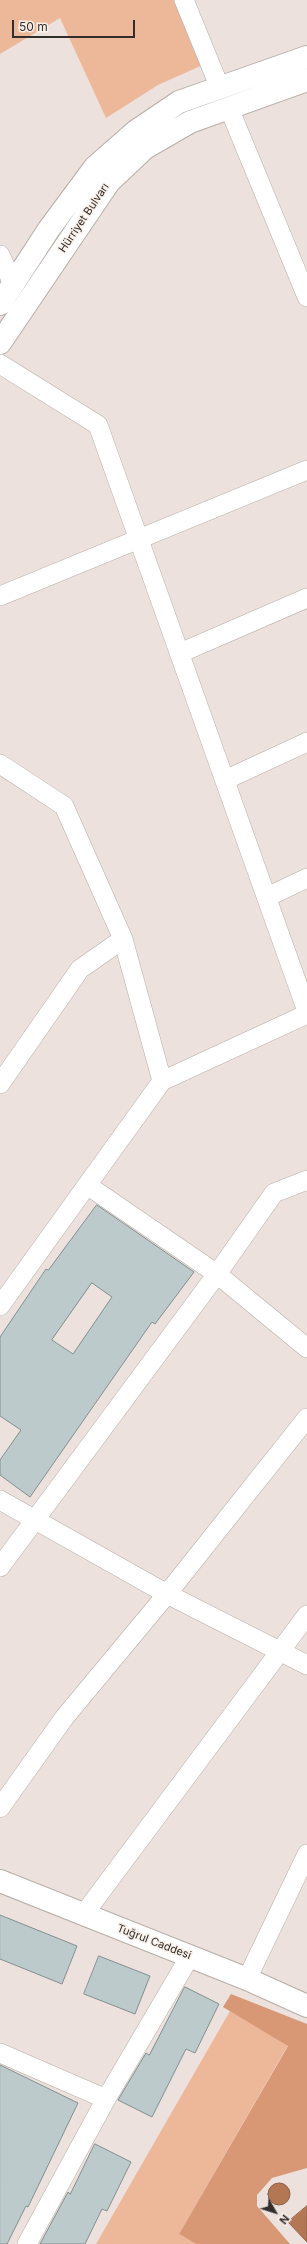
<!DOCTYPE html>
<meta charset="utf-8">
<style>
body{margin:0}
#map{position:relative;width:307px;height:2244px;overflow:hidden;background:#ece1dc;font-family:Inter,sans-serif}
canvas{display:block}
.north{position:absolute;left:255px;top:2192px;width:40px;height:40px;-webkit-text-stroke:3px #f9efe9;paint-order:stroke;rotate:129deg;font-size:11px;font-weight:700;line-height:16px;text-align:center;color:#322e2c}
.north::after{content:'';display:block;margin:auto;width:14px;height:18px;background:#322e2c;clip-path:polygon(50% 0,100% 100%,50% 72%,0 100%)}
.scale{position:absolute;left:12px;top:20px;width:123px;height:18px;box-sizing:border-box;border:2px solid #322e2c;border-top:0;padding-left:5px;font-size:12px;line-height:14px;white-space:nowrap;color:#322e2c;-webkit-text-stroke:3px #f9efe9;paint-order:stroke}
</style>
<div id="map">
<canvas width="307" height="2244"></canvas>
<div class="north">N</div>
<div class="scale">50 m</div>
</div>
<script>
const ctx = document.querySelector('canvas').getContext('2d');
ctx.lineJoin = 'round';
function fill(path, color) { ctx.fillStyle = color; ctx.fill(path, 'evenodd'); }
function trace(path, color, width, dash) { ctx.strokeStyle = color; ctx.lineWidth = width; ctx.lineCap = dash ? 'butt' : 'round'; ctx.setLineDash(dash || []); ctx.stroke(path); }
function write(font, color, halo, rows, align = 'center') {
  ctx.font = font + ' Inter,sans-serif'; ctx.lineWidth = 3; ctx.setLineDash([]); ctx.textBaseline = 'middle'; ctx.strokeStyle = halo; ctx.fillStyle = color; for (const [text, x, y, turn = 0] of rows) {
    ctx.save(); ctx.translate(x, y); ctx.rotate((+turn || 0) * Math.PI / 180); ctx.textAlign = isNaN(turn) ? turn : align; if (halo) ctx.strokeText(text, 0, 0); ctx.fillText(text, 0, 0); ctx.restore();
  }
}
fill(new Path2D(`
 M 0,0 L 192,0 L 216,59 L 158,85 L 106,118 L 60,18 L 0,54 Z
 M 230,2011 L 288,2045 L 179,2234 L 196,2244 L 96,2244 Z`), '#edb79a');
fill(new Path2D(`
 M 231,1994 L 307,2024 L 307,2168 L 272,2178 L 257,2195 L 257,2206 L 290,2244 L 196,2244 L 179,2234 L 288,2046 L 223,2007 Z`), '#d89875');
const water = new Path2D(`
 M268 2194a11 11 0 1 1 22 0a11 11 0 1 1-22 0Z
 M 307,2206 L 307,2242 L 288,2222 Z`);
fill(water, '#b47754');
trace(water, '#8d6148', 1);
const building = new Path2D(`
 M 97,1205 L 194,1272 L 155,1324 L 152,1322 L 30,1497 L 0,1475 L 0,1460 L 21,1430 L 0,1416 L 0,1337 L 46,1269 L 48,1270 ZM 92,1283 L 112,1297 L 73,1354 L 52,1340 Z
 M 0,1915 L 77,1946 L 62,1984 L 0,1959 Z
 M 99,1956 L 150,1976 L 135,2014 L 84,1994 Z
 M 185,1987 L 219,2004 L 195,2053 L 186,2049 L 152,2117 L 118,2100 L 146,2053 L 149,2055 Z
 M 0,2065 L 78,2103 L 28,2207 L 26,2206 L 7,2244 L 0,2244 Z
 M 95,2144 L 131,2162 L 107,2211 L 102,2209 L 85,2244 L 40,2244 L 68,2192 L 70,2194 Z`);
fill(building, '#bdcacb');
trace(building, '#838f90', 1);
const minor = new Path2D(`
 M 184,0 L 220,88
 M 229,108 L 307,297
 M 0,255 L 13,284
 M 0,364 L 98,425 L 307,1011
 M 0,596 L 307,470
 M 180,653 L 307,598
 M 0,764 L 64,806 L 123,939 L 162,1081
 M 225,780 L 307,742
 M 267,897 L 307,878
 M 0,1084 L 80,969 L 123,939
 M 87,1185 L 217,1274 L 307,1348
 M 0,1306 L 162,1081 L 307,1014
 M 0,1500 L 167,1594 L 307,1665
 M 0,1567 L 217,1274 L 274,1193 L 307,1180
 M 0,1808 L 64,1718 L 167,1594 L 307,1418
 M 84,1914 L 307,1615
 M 247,1979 L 307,1854
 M 0,2053 L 106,2099
 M 27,2244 L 106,2099 L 190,1956`);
const major = new Path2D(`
 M 0,304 L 49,229 L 95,167 L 136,131 L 179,102 L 307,57
 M 0,343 L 109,182 L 145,148 L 190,122 L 307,80
 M 0,1881 L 247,1979 L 307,2006`);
trace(minor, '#b8aea8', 20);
trace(major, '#b8aea8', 24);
trace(minor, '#fff', 19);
trace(major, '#fff', 22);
write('11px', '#322e2c', '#f9efe9', [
 ["Hürriyet Bulvarı",84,218,-56],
 ["Tuğrul Caddesi",154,1942,21]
]);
</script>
